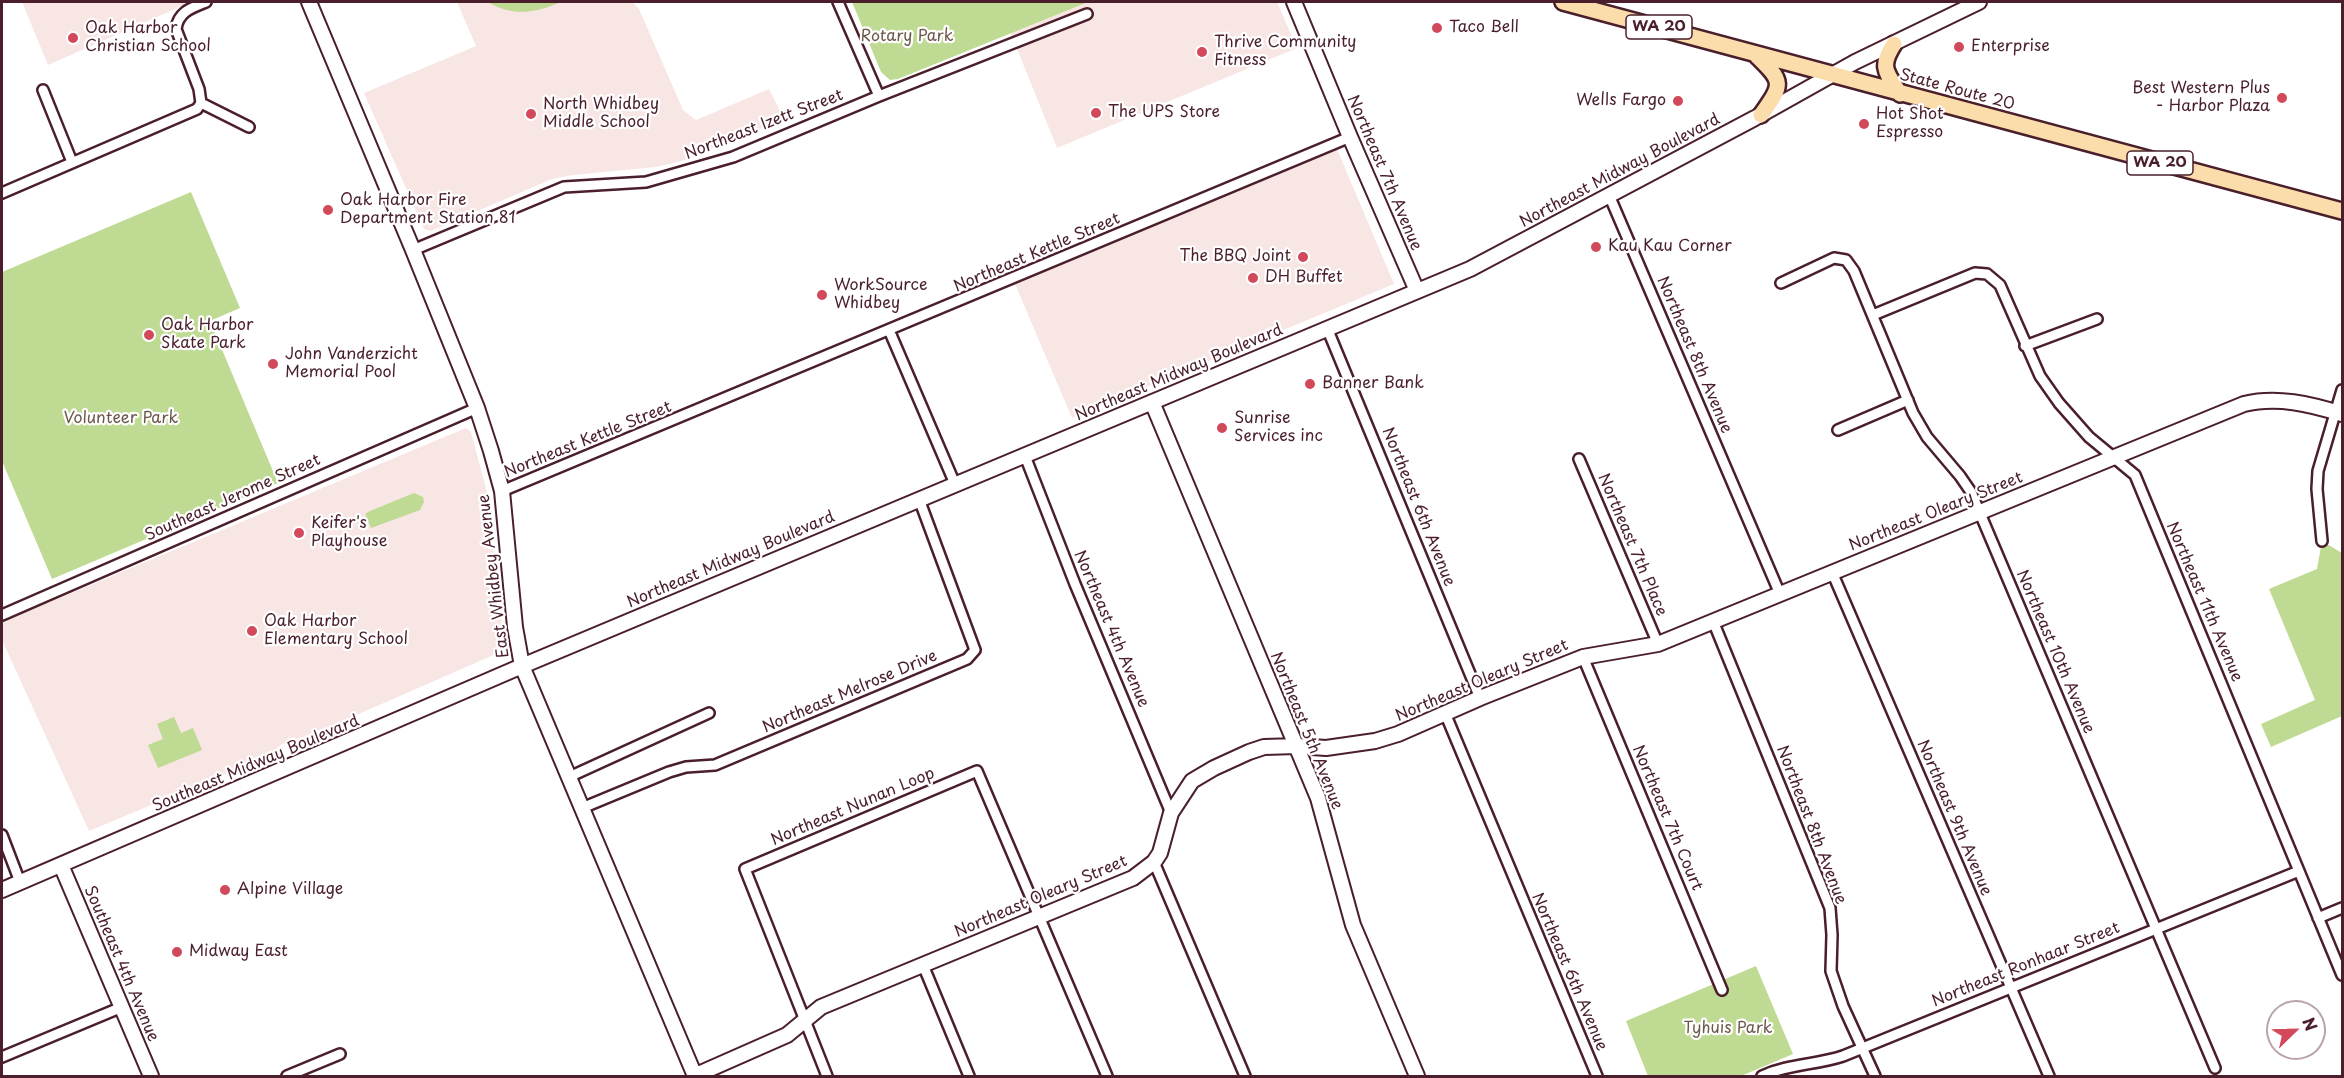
<!DOCTYPE html>
<style>
body{margin:0}
#map{position:relative;width:2344px;height:1078px;overflow:hidden;background:#fff;font-family:"Playpen Sans",sans-serif}
canvas{display:block}
.frame{position:absolute;inset:0;border:3px solid #4a1f2b;pointer-events:none}
.north{position:absolute;left:2266px;top:1000px;width:60px;height:60px;box-sizing:border-box;background:#fff;border:2px solid #b7a5aa;border-radius:50%;rotate:67deg;font-size:16px;font-weight:700;line-height:24px;text-align:center;color:#4a1f2b}
.north::after{content:'';display:block;margin:auto;width:21px;height:27px;background:#d1495b;clip-path:polygon(50% 0,100% 100%,50% 72%,0 100%)}
</style>
<div id="map">
<canvas width="2344" height="1078"></canvas>
<div class="frame"></div>
<div class="north">N</div>
</div>
<script>
const ctx = document.querySelector('canvas').getContext('2d');
ctx.lineJoin = 'round';
function fill(path, color) { ctx.fillStyle = color; ctx.fill(path, 'evenodd'); }
function trace(path, color, width, dash) { ctx.strokeStyle = color; ctx.lineWidth = width; ctx.lineCap = dash ? 'butt' : 'round'; ctx.setLineDash(dash || []); ctx.stroke(path); }
function write(font, color, halo, rows, align = 'center') {
  ctx.font = font + ' "Playpen Sans",sans-serif'; ctx.lineWidth = 4.5; ctx.setLineDash([]); ctx.textBaseline = 'middle'; ctx.strokeStyle = halo; ctx.fillStyle = color; for (const [text, x, y, turn = 0] of rows) {
    ctx.save(); ctx.translate(x, y); ctx.rotate((+turn || 0) * Math.PI / 180); ctx.textAlign = isNaN(turn) ? turn : align; if (halo) ctx.strokeText(text, 0, 0); ctx.fillText(text, 0, 0); ctx.restore();
  }
}
fill(new Path2D(`
 M 22,2 L 191,2 L 48,65 Z
 M 457,2 L 632,2 L 639,9 L 683,110 L 696,120 L 769,89 L 784,119 L 682,161 L 656,167 L 573,175 L 552,179 L 431,231 L 424,229 L 364,93 L 476,46 Z
 M 1075,2 L 1277,2 L 1297,48 L 1057,148 L 1009,29 Z
 M 1337,149 L 1394,284 L 1072,418 L 1015,284 Z
 M 466,428 L 471,432 L 488,496 L 505,650 L 313,734 L 282,744 L 266,757 L 89,831 L 2,640 L 2,622 Z`), '#f8e6e4');
fill(new Path2D(`
 M 488,2 L 561,2 C 536,13 513,17 488,2 Z
 M 852,2 L 1088,2 L 898,79 L 890,80 L 881,72 Z
 M 191,192 L 240,308 L 210,321 L 278,483 L 52,579 L 2,461 L 2,272 Z
 M 414,493 L 423,497 L 424,502 L 420,510 L 371,528 L 365,514 L 370,511 Z
 M 2322,541 L 2342,553 L 2342,716 L 2271,747 L 2261,724 L 2315,700 L 2269,589 L 2317,569 Z
 M 174,717 L 181,733 L 193,728 L 202,750 L 158,768 L 148,745 L 163,739 L 157,724 Z
 M 1756,966 L 1793,1054 L 1741,1076 L 1648,1076 L 1626,1021 Z`), '#bfda92');
const street = new Path2D(`
 M 838,2 L 879,96
 M 43,90 L 72,162
 M 201,103 L 249,127
 M 2,193 L 197,109 L 201,103 L 199,89 L 176,29 C 178,12 191,8 206,2
 M 1609,195 L 1780,594
 M 413,250 L 564,187 L 646,182 L 733,157 L 879,96 L 1087,14
 M 1781,283 L 1834,258 L 1846,260 L 1854,271 L 1913,413 L 1927,437 L 1960,476 L 1971,492 L 2215,1068
 M 1873,315 L 1975,273 L 1987,274 L 2000,285 L 2040,376 L 2059,403 L 2089,437 L 2135,475 L 2342,975
 M 1327,328 L 1480,698
 M 889,330 L 955,484
 M 2025,346 L 2097,319
 M 1838,430 L 1908,400
 M 1025,456 L 1075,584 L 1171,813
 M 1579,459 L 1658,644
 M 502,491 L 1350,137
 M 2322,541 L 2317,489 L 2318,471 L 2342,390
 M 1832,572 L 2049,1076
 M 2,615 L 477,408
 M 1713,621 L 1830,908 L 1832,935 L 1831,971 L 1843,1006 L 1875,1076
 M 1583,657 L 1722,990
 M 1445,713 L 1597,1076
 M 569,777 L 709,713
 M 582,808 L 669,772 L 686,767 L 715,765 L 967,659 L 975,650 L 919,499
 M 2,835 L 20,882
 M 1154,862 L 1245,1076
 M 2318,918 L 2342,908
 M 923,965 L 969,1076
 M 2,1057 L 122,1007
 M 287,1076 L 340,1054
 M 827,1076 L 745,869 L 977,771 L 1107,1076
 M 1762,1076 C 1788,1064 1816,1065 1843,1056 L 2299,871`);
const secondary = new Path2D(`
 M 309,2 L 413,250 L 477,408 L 491,451 L 502,491 L 515,627 L 522,666 L 695,1076
 M 1294,2 L 1350,137 L 1417,291
 M 1152,402 L 1318,798 L 1353,925 L 1417,1076
 M 61,865 L 151,1076
 M 2,890 L 522,666 L 1470,269 L 1755,118 L 1855,62 L 1979,2
 M 694,1076 L 787,1035 L 821,1007 L 1133,878 L 1154,862 L 1160,853 L 1171,813 L 1192,781 L 1214,768 L 1249,752 L 1264,747 L 1297,746 L 1326,748 L 1375,741 L 1398,734 L 1480,698 L 1583,657 L 1658,644 L 2244,404 C 2277,396 2310,404 2342,414`);
const primary = new Path2D(`
 M 1563,2 L 2342,211
 M 1894,44 C 1879,67 1886,72 1900,94
 M 1757,56 C 1784,82 1783,84 1761,115`);
trace(street, '#4a1f2b', 14);
trace(secondary, '#4a1f2b', 18);
trace(primary, '#4a1f2b', 20);
trace(street, '#fff', 9);
trace(secondary, '#fff', 14);
trace(primary, '#faddab', 15);
for (const [x, y, r, color] of [
 [1437,28,6,"#d1495b"],
 [73,38,6,"#d1495b"],
 [1959,47,6,"#d1495b"],
 [1202,52,6,"#d1495b"],
 [2282,98,6,"#d1495b"],
 [1678,101,6,"#d1495b"],
 [1096,113,6,"#d1495b"],
 [531,114,6,"#d1495b"],
 [1864,124,6,"#d1495b"],
 [328,210,6,"#d1495b"],
 [1596,247,6,"#d1495b"],
 [1303,257,6,"#d1495b"],
 [1253,278,6,"#d1495b"],
 [822,295,6,"#d1495b"],
 [149,335,6,"#d1495b"],
 [273,364,6,"#d1495b"],
 [1310,384,6,"#d1495b"],
 [1222,428,6,"#d1495b"],
 [299,533,6,"#d1495b"],
 [252,631,6,"#d1495b"],
 [225,890,6,"#d1495b"],
 [177,952,6,"#d1495b"]
]) { const dot = new Path2D(); dot.arc(x, y, r, 0, 2 * Math.PI); ctx.fillStyle = color; ctx.fill(dot); trace(dot, '#fff', 2); }
for (const [x, y, w] of [
 [1659,27,66],
 [2160,163,66]
]) { const box = new Path2D(); box.roundRect(x - w / 2, y - 12, w, 24, 4.5); ctx.fillStyle = '#fff'; ctx.fill(box); trace(box, '#4a1f2b', 1.5); }
write('bold 15px', '#4a1f2b', null, [
 ["WA 20",1659,27],
 ["WA 20",2160,163]
]);
write('16px', '#4a1f2b', '#fff', [
 ["Taco Bell",1449,28],
 ["Oak Harbor",85,29],
 ["Christian School",85,47],
 ["Thrive Community",1214,43],
 ["Fitness",1214,61],
 ["Enterprise",1971,47],
 ["Best Western Plus",2270,89,"right"],
 ["- Harbor Plaza",2270,107,"right"],
 ["Wells Fargo",1666,101,"right"],
 ["North Whidbey",543,105],
 ["Middle School",543,123],
 ["The UPS Store",1108,113],
 ["Hot Shot",1876,115],
 ["Espresso",1876,133],
 ["Oak Harbor Fire",340,201],
 ["Department Station 81",340,219],
 ["Kau Kau Corner",1608,247],
 ["The BBQ Joint",1291,257,"right"],
 ["DH Buffet",1265,278],
 ["WorkSource",834,286],
 ["Whidbey",834,304],
 ["Oak Harbor",161,326],
 ["Skate Park",161,344],
 ["John Vanderzicht",285,355],
 ["Memorial Pool",285,373],
 ["Banner Bank",1322,384],
 ["Sunrise",1234,419],
 ["Services inc",1234,437],
 ["Keifer's",311,524],
 ["Playhouse",311,542],
 ["Oak Harbor",264,622],
 ["Elementary School",264,640],
 ["Alpine Village",237,890],
 ["Midway East",189,952]
], 'left');
write('16px', '#6d574a', '#fff', [
 ["Rotary Park",907,37],
 ["Volunteer Park",121,419],
 ["Tyhuis Park",1728,1029]
]);
write('16px', '#4a1f2b', '#fff', [
 ["State Route 20",1957,90,15],
 ["Northeast Izett Street",764,125,-21],
 ["Northeast Midway Boulevard",1620,171,-28],
 ["Northeast 7th Avenue",1384,173,67],
 ["Northeast Kettle Street",1037,253,-23],
 ["Northeast 8th Avenue",1694,355,67],
 ["Northeast Midway Boulevard",1179,373,-23],
 ["Northeast Kettle Street",588,440,-22],
 ["Southeast Jerome Street",233,498,-24],
 ["Northeast 6th Avenue",1418,507,68],
 ["Northeast Oleary Street",1936,512,-22],
 ["Northeast 7th Place",1632,545,67],
 ["Northeast Midway Boulevard",731,560,-23],
 ["East Whidbey Avenue",494,576,-97],
 ["Northeast 11th Avenue",2204,602,67],
 ["Northeast 4th Avenue",1111,629,67],
 ["Northeast 10th Avenue",2055,652,67],
 ["Northeast Oleary Street",1482,681,-23],
 ["Northeast Melrose Drive",850,692,-23],
 ["Northeast 5th Avenue",1306,731,68],
 ["Southeast Midway Boulevard",256,764,-23],
 ["Northeast Nunan Loop",853,807,-23],
 ["Northeast 7th Court",1667,818,67],
 ["Northeast 9th Avenue",1954,818,67],
 ["Northeast 8th Avenue",1811,825,69],
 ["Northeast Oleary Street",1041,897,-23],
 ["Southeast 4th Avenue",121,964,67],
 ["Northeast Ronhaar Street",2026,965,-22],
 ["Northeast 6th Avenue",1569,972,67]
]);
</script>
